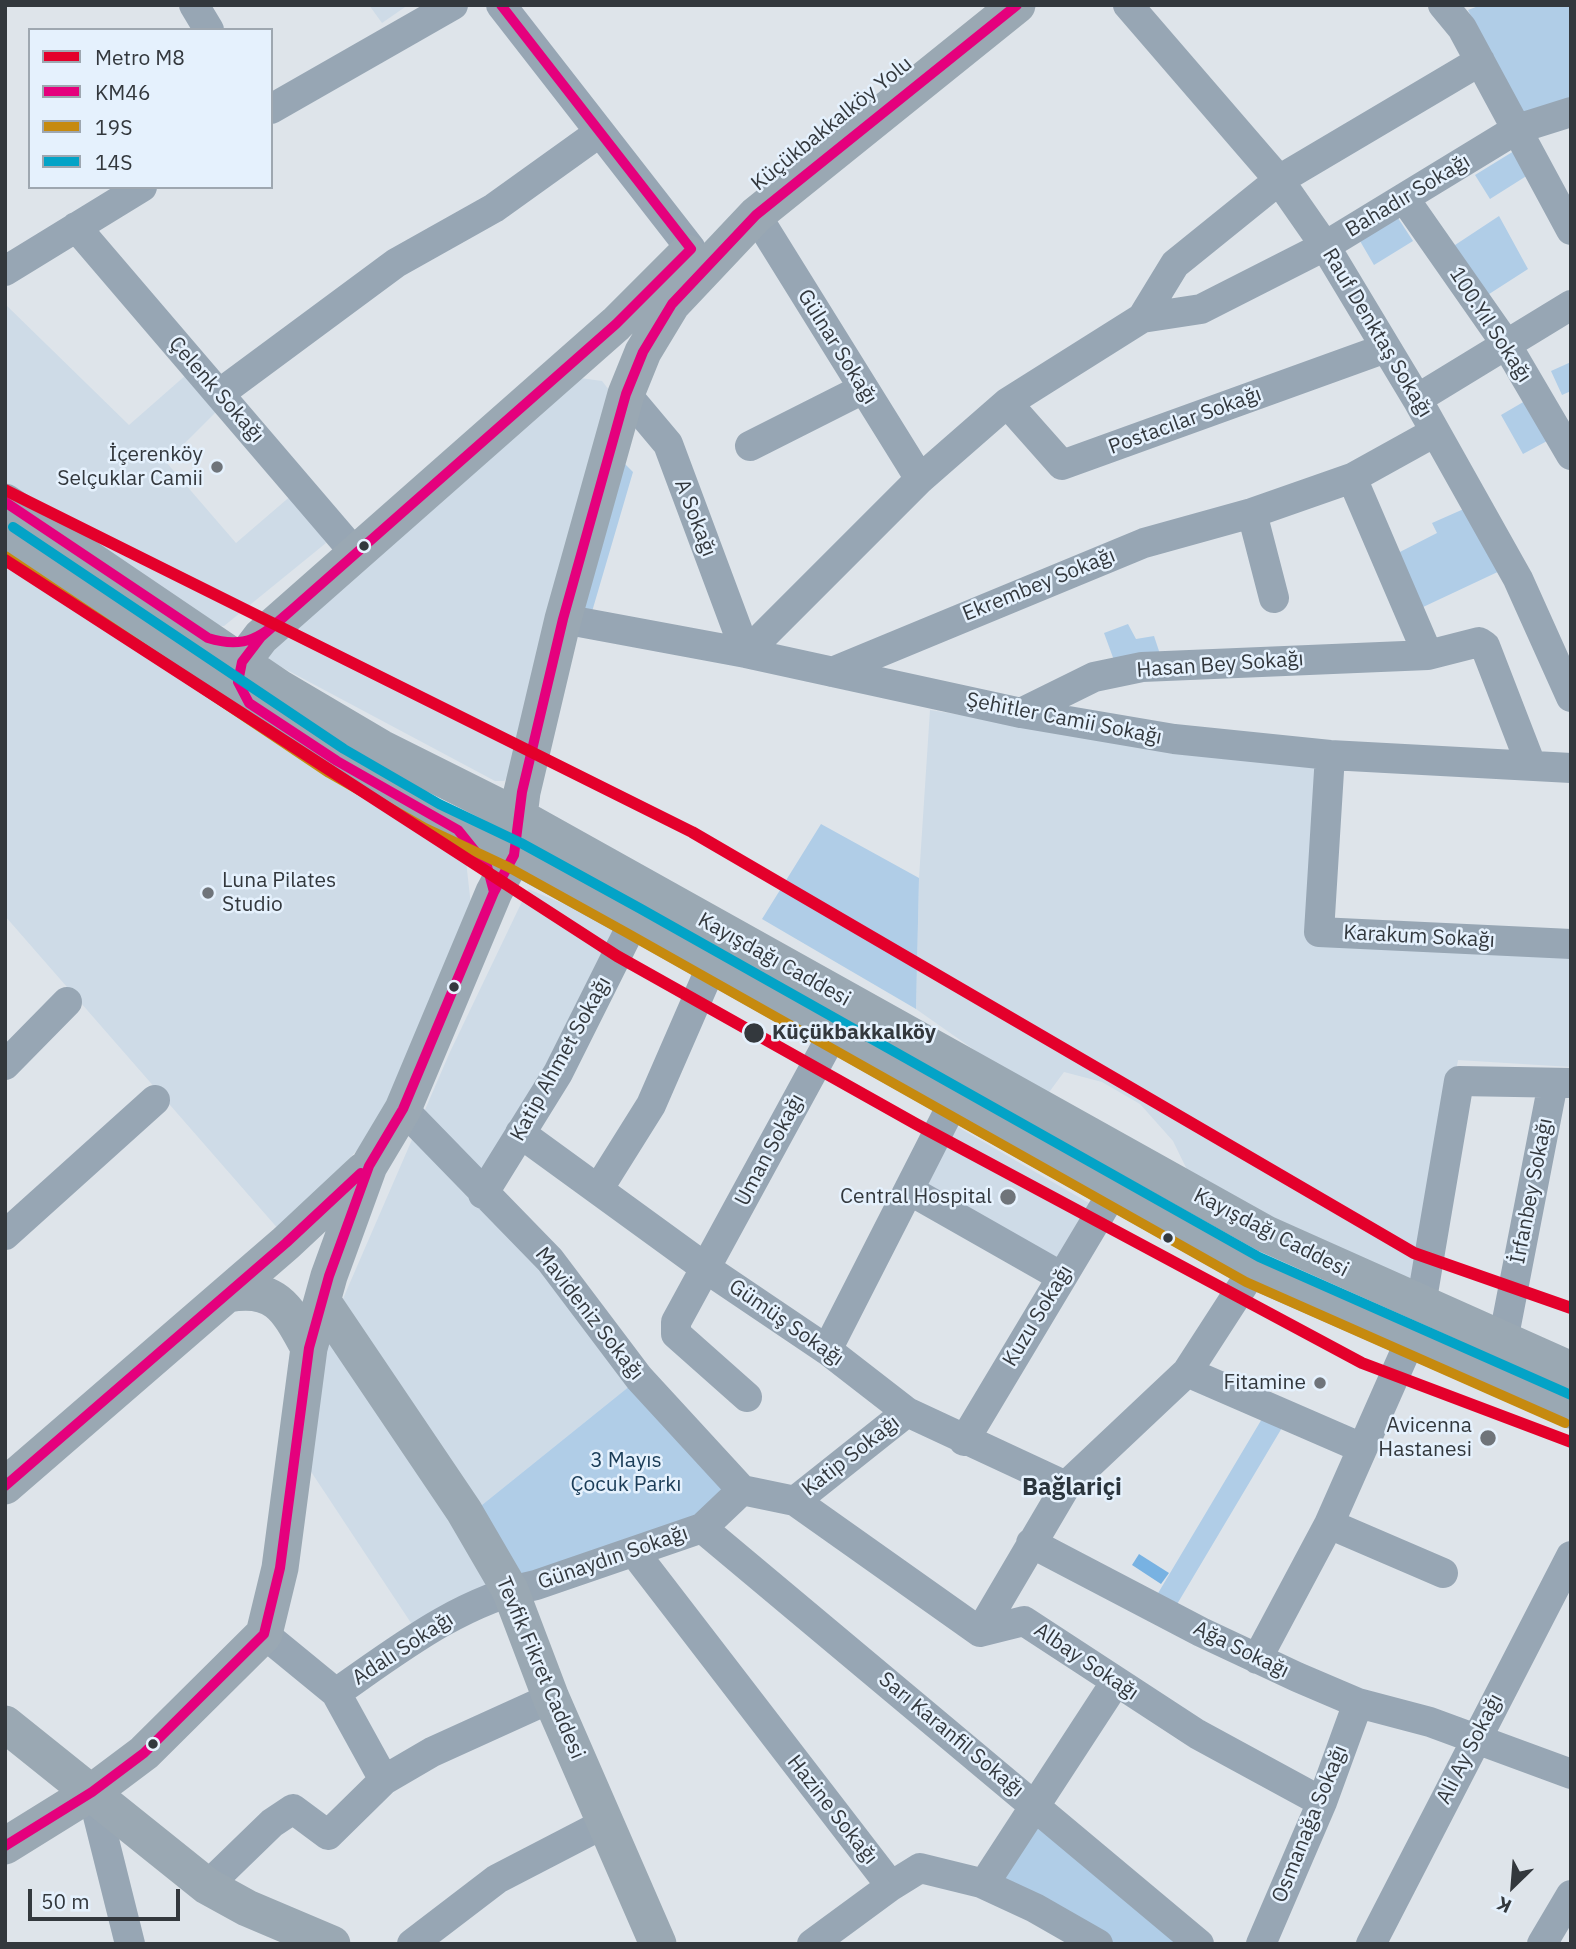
<!DOCTYPE html>
<meta charset="utf-8">
<style>
body{margin:0}
#map{position:relative;width:1576px;height:1949px;overflow:hidden;background:#dee4ea;font-family:"IBM Plex Sans",sans-serif}
canvas{display:block}
.frame{position:absolute;inset:0;border:7px solid #33383d;pointer-events:none}
.legend{position:absolute;left:28px;top:28px;width:245px;height:161px;box-sizing:border-box;background:#e5f1fd;border:2px solid #9ea7b0;margin:0;padding:9px 12px;list-style:none;font-size:21px;color:#33383d}
.legend li{display:flex;align-items:center;gap:14px;height:35px}
.legend b{width:35px;border:2px solid #9ea7b0}
.north{position:absolute;left:1478px;top:1851px;width:70px;height:70px;-webkit-text-stroke:5px #e5f1fd;paint-order:stroke;rotate:205deg;font-size:19px;font-weight:700;line-height:28px;text-align:center;color:#33383d}
.north::after{content:'';display:block;margin:auto;width:24px;height:32px;background:#33383d;clip-path:polygon(50% 0,100% 100%,50% 72%,0 100%)}
.scale{position:absolute;left:28px;top:1889px;width:152px;height:32px;box-sizing:border-box;border:4px solid #33383d;border-top:0;padding-left:9px;font-size:21px;line-height:24px;white-space:nowrap;color:#33383d;-webkit-text-stroke:5px #e5f1fd;paint-order:stroke}
</style>
<div id="map">
<canvas width="1576" height="1949"></canvas>
<div class="frame"></div>
<ul class="legend">
<li><b style="height:9px;background:#e4002b"></b>Metro M8</li>
<li><b style="height:9px;background:#e5007d"></b>KM46</li>
<li><b style="height:9px;background:#c68a0f"></b>19S</li>
<li><b style="height:9px;background:#03a3c7"></b>14S</li>
</ul>
<div class="north">K</div>
<div class="scale">50 m</div>
</div>
<script>
const ctx = document.querySelector('canvas').getContext('2d');
ctx.lineJoin = 'round';
function fill(path, color) { ctx.fillStyle = color; ctx.fill(path, 'evenodd'); }
function trace(path, color, width, dash) { ctx.strokeStyle = color; ctx.lineWidth = width; ctx.lineCap = dash ? 'butt' : 'round'; ctx.setLineDash(dash || []); ctx.stroke(path); }
function write(font, color, halo, rows, align = 'center') {
  ctx.font = font + ' "IBM Plex Sans",sans-serif'; ctx.lineWidth = 5; ctx.setLineDash([]); ctx.textBaseline = 'middle'; ctx.strokeStyle = halo; ctx.fillStyle = color; for (const [text, x, y, turn = 0] of rows) {
    ctx.save(); ctx.translate(x, y); ctx.rotate((+turn || 0) * Math.PI / 180); ctx.textAlign = isNaN(turn) ? turn : align; if (halo) ctx.strokeText(text, 0, 0); ctx.fillText(text, 0, 0); ctx.restore();
  }
}
fill(new Path2D(`
 M 369,5 L 408,5 L 382,23 Z
 M 5,304 L 129,425 L 186,375 L 219,409 L 166,462 L 236,543 L 293,494 L 326,543 L 224,626 L 210,625 L 5,486 Z
 M 580,378 L 602,381 L 609,390 L 511,774 L 504,781 L 495,781 L 270,661 L 266,653 Z
 M 5,552 L 466,861 L 474,932 L 382,1124 L 280,1231 L 5,916 Z
 M 930,710 L 1140,743 L 1320,766 L 1328,924 L 1571,936 L 1571,1067 L 1458,1060 L 1416,1295 L 1195,1186 L 1173,1141 L 1140,1104 L 1102,1082 L 1064,1072 L 1044,1099 L 916,1009 L 919,878 Z
 M 528,889 L 624,929 L 477,1194 L 547,1266 L 631,1385 L 472,1513 L 342,1301 L 450,1052 Z
 M 956,1126 L 1094,1206 L 1057,1265 L 922,1188 Z
 M 327,1335 L 493,1586 L 413,1626 L 306,1464 Z`), '#cedbe7');
fill(new Path2D(`
 M 1481,5 L 1571,5 L 1571,104 L 1522,120 L 1468,10 Z
 M 1514,151 L 1528,175 L 1490,199 L 1475,175 Z
 M 1499,216 L 1528,269 L 1486,296 L 1452,247 Z
 M 1398,218 L 1413,241 L 1374,265 L 1360,241 Z
 M 1571,362 L 1571,391 L 1562,395 L 1551,371 Z
 M 1525,401 L 1547,441 L 1523,454 L 1501,415 Z
 M 623,462 L 633,472 L 591,615 L 577,612 Z
 M 1466,508 L 1504,569 L 1421,608 L 1394,555 L 1437,533 L 1432,523 Z
 M 1128,624 L 1136,639 L 1154,636 L 1160,654 L 1115,663 L 1104,633 Z
 M 821,824 L 919,878 L 916,1009 L 762,919 Z
 M 631,1385 L 729,1488 L 695,1517 L 521,1584 L 472,1513 Z
 M 1269,1407 L 1289,1416 L 1170,1616 L 1151,1605 Z
 M 1036,1821 L 1186,1944 L 1116,1944 L 995,1880 Z`), '#b0cde7');
fill(new Path2D(`
 M 1139,1554 L 1169,1573 L 1161,1584 L 1132,1565 Z`), '#78b2e2');
trace(new Path2D(`
 M 194,5 L 209,30
 M 501,5 L 691,249
 M 1128,5 L 1279,180 L 1325,246 L 1417,399 L 1518,579 L 1571,697
 M 1443,5 L 1462,28 L 1571,230
 M 271,109 L 453,5
 M 1404,198 L 1506,344 L 1571,455
 M 756,215 L 920,479
 M 76,227 L 355,553
 M 5,271 L 142,187
 M 1142,318 L 1201,309 L 1325,246 L 1517,129 L 1571,112
 M 219,394 L 396,263 L 494,208 L 600,132
 M 626,394 L 668,444 L 746,653 L 920,479 L 1007,403 L 1142,318 L 1175,264 L 1279,180 L 1480,61
 M 1417,399 L 1571,305
 M 1007,403 L 1062,465 L 1386,348
 M 750,446 L 863,389
 M 1352,478 L 1428,655
 M 1252,513 L 1274,598
 M 563,619 L 746,653 L 1021,713 L 1174,739 L 1330,755 L 1571,768
 M 832,672 L 1144,543 L 1252,513 L 1352,478 L 1435,432
 M 1021,713 L 1094,677 L 1142,667 L 1428,655 L 1479,642 L 1485,646 L 1531,765
 M 1330,755 L 1319,932 L 1571,944
 M 5,1065 L 67,1002
 M 403,1109 L 550,1260 L 639,1378 L 742,1490
 M 520,1133 L 707,1269 L 827,1350 L 907,1412 L 1066,1486
 M 599,1188 L 651,1105 L 712,965
 M 909,1190 L 1062,1277
 M 483,1194 L 558,1073 L 634,921
 M 5,1235 L 155,1100
 M 1421,1305 L 1459,1081 L 1571,1083
 M 1503,1341 L 1553,1083
 M 827,1350 L 953,1103
 M 1187,1372 L 1362,1448
 M 747,1397 L 676,1334 L 676,1322 L 834,1032
 M 964,1441 L 1113,1192
 M 742,1490 L 795,1501 L 980,1632 L 1024,1621 L 1197,1734 L 1322,1802
 M 795,1501 L 907,1412
 M 1329,1524 L 1443,1573
 M 702,1528 L 1199,1944
 M 1031,1543 L 1201,1632 L 1297,1677 L 1358,1703 L 1430,1722 L 1571,1774
 M 634,1552 L 891,1886 L 920,1868 L 981,1883 L 1035,1908 L 1098,1944
 M 980,1632 L 1066,1486 L 1187,1372 L 1253,1270
 M 264,1634 L 336,1693 L 384,1780
 M 1257,1659 L 1329,1524 L 1410,1341
 M 336,1693 C 399,1649 460,1601 536,1585 L 702,1528 L 742,1490
 M 92,1792 L 130,1944
 M 984,1884 L 1115,1683
 M 207,1886 L 272,1823 L 293,1809 L 328,1835 L 384,1780 L 432,1752 L 551,1698
 M 412,1944 L 497,1879 L 607,1822
 M 812,1944 L 891,1886
 M 1261,1944 L 1322,1802 L 1358,1703
 M 1371,1944 L 1571,1556
 M 1542,1944 L 1571,1895`), '#97a6b4', 30);
trace(new Path2D(`
 M 5,502 L 281,689 L 381,748 L 519,817 L 1266,1234 L 1571,1370
 M 5,539 L 337,761 L 432,816 L 514,855 L 634,921 L 1253,1270 L 1571,1410
 M 239,684 L 242,662 L 261,637 L 616,324 L 687,253
 M 228,1294 C 277,1285 288,1310 309,1348
 M 323,1302 L 464,1511 L 510,1590 L 551,1698 L 658,1944
 M 5,1486 L 286,1243 L 363,1171
 M 5,1724 L 207,1886 L 247,1908 L 332,1944
 M 5,1846 L 92,1792 L 144,1753 L 264,1634 L 280,1568 L 309,1348 L 329,1276 L 369,1166 L 403,1109 L 494,892 L 514,855 L 522,792 L 563,619 L 626,394 L 643,352 L 672,304 L 756,215 L 1017,5`), '#9aa8b3', 37);
trace(new Path2D(`
 M 5,502 L 208,638 C 250,651 265,633 295,607
 M 494,892 L 487,866 L 458,830 L 337,761 L 249,703 L 238,682 L 242,662 L 261,637 L 616,324 L 691,249 L 501,5
 M 5,1486 L 286,1243 L 361,1173
 M 5,1846 L 92,1792 L 144,1753 L 264,1634 L 280,1568 L 309,1348 L 329,1276 L 369,1166 L 403,1109 L 494,892 L 514,855 L 522,792 L 563,619 L 626,394 L 643,352 L 672,304 L 756,215 L 1017,5`), '#e5007d', 10);
trace(new Path2D(`
 M 5,556 L 329,773 L 425,828 L 508,867 L 627,933 L 1246,1282 L 1565,1423`), '#c68a0f', 10);
trace(new Path2D(`
 M 13,527 L 344,749 L 439,804 L 521,843 L 641,909 L 1259,1257 L 1571,1395`), '#03a3c7', 10);
trace(new Path2D(`
 M 5,490 L 692,832 L 1414,1253 L 1571,1308
 M 5,560 L 617,956 L 916,1124 L 1362,1363 L 1571,1442`), '#e4002b', 12);
for (const [x, y, r, color] of [
 [217,467,7,"#6f747a"],
 [364,546,6,"#33383d"],
 [208,893,7,"#6f747a"],
 [454,987,6,"#33383d"],
 [754,1033,11,"#33383d"],
 [1008,1197,9,"#6f747a"],
 [1168,1238,6,"#33383d"],
 [1320,1383,7,"#6f747a"],
 [1488,1438,9,"#6f747a"],
 [153,1744,6,"#33383d"]
]) { const dot = new Path2D(); dot.arc(x, y, r, 0, 2 * Math.PI); ctx.fillStyle = color; ctx.fill(dot); trace(dot, '#e5f1fd', 2.5); }
write('21px', '#33383d', '#e5f1fd', [
 ["Küçükbakkalköy Yolu",832,124,-39],
 ["Bahadır Sokağı",1408,196,-31],
 ["100.Yıl Sokağı",1490,325,57],
 ["Rauf Denktaş Sokağı",1377,333,59],
 ["Gülnar Sokağı",837,347,58],
 ["Çelenk Sokağı",216,390,49],
 ["Postacılar Sokağı",1185,421,-20],
 ["A Sokağı",695,518,69],
 ["Ekrembey Sokağı",1039,585,-22],
 ["Hasan Bey Sokağı",1220,665,-4],
 ["Şehitler Camii Sokağı",1064,719,11],
 ["Karakum Sokağı",1419,937,3],
 ["Kayışdağı Caddesi",774,960,29],
 ["Katip Ahmet Sokağı",561,1059,-61],
 ["Uman Sokağı",770,1150,-62],
 ["İrfanbey Sokağı",1532,1191,-79],
 ["Kayışdağı Caddesi",1271,1233,27],
 ["Mavideniz Sokağı",589,1314,52],
 ["Kuzu Sokağı",1038,1316,-59],
 ["Gümüş Sokağı",786,1323,35],
 ["Katip Sokağı",851,1456,-38],
 ["Günaydın Sokağı",613,1558,-19],
 ["Adalı Sokağı",403,1649,-33],
 ["Ağa Sokağı",1241,1650,26],
 ["Albay Sokağı",1086,1662,34],
 ["Tevfik Fikret Caddesi",540,1668,67],
 ["Sarı Karanfil Sokağı",951,1735,40],
 ["Ali Ay Sokağı",1470,1749,-63],
 ["Hazine Sokağı",832,1810,52],
 ["Osmanağa Sokağı",1310,1824,-68]
]);
write('21px', '#33383d', '#e5f1fd', [
 ["İçerenköy",203,455],
 ["Selçuklar Camii",203,479],
 ["Luna Pilates",222,881,"left"],
 ["Studio",222,905,"left"],
 ["Central Hospital",992,1197],
 ["Fitamine",1306,1383],
 ["Avicenna",1472,1426],
 ["Hastanesi",1472,1450]
], 'right');
write('bold 21px', '#33383d', '#e5f1fd', [
 ["Küçükbakkalköy",772,1033]
], 'left');
write('21px', '#1a3c57', '#e5f1fd', [
 ["3 Mayıs",626,1461],
 ["Çocuk Parkı",626,1485]
]);
write('bold 24px', '#2b353d', '#e5f1fd', [
 ["Bağlariçi",1072,1488]
]);
</script>
